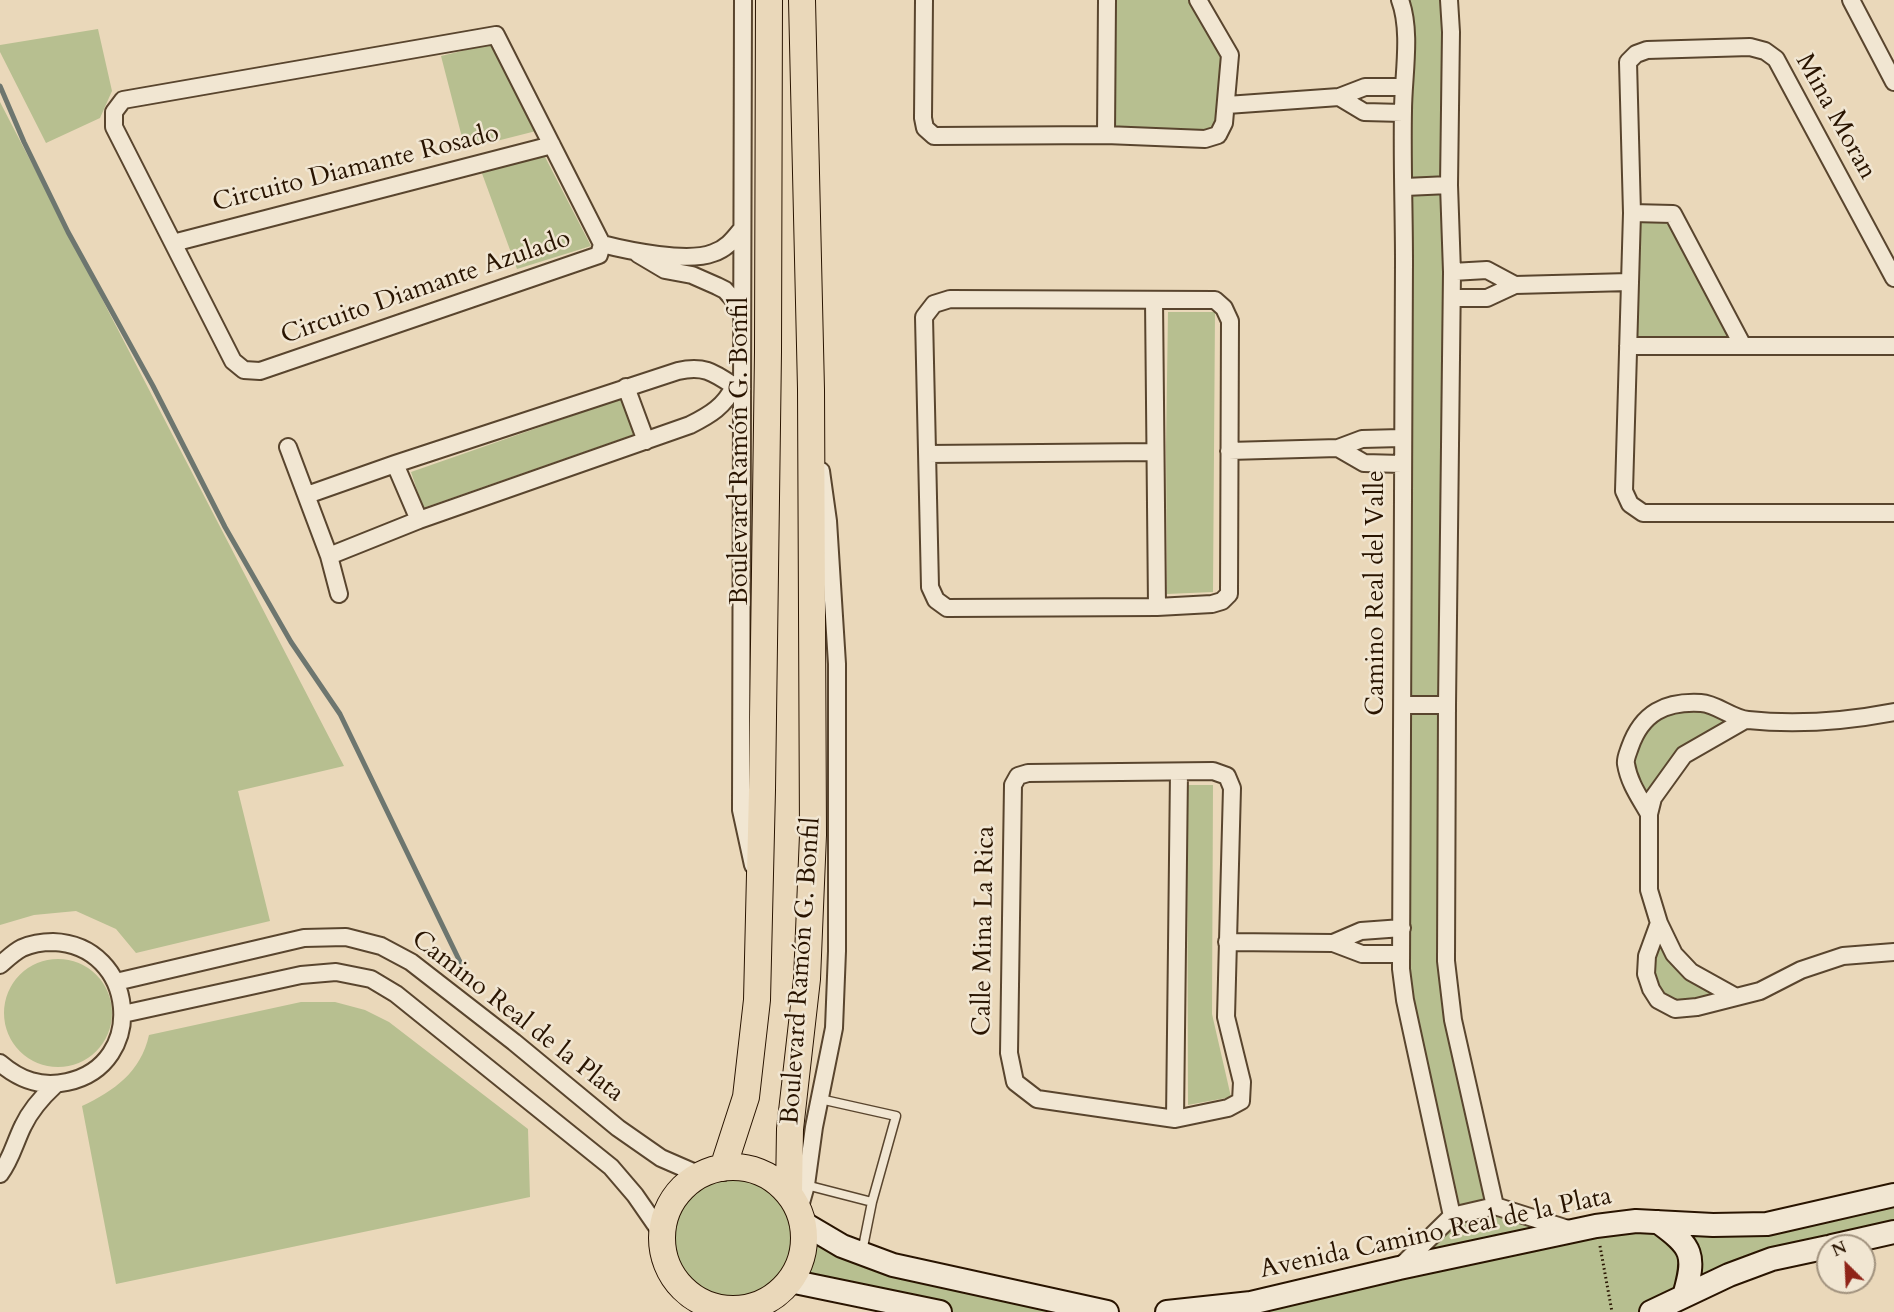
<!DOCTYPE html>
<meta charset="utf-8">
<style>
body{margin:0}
#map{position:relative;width:1894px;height:1312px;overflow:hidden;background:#ead8ba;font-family:Cardo,serif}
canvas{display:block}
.north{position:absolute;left:1816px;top:1234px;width:60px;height:60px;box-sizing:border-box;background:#f1e6d2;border:2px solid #a1927e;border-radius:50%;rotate:336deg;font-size:16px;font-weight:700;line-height:24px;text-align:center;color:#291400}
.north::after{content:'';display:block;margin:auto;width:21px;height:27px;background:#8f2418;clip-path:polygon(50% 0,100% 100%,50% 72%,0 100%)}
</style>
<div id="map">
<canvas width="1894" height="1312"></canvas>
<div class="north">N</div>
</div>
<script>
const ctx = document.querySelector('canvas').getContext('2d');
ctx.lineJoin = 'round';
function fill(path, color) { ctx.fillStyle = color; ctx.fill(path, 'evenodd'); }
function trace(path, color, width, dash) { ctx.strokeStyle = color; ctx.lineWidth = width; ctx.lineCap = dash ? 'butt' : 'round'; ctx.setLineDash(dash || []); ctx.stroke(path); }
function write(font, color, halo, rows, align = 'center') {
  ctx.font = font + ' Cardo,serif'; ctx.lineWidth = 5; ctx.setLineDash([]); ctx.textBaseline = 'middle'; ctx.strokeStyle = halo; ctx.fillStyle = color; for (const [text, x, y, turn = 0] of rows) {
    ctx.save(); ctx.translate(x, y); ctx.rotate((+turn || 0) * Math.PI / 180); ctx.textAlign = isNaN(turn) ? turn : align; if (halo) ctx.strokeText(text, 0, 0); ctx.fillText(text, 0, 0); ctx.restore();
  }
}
fill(new Path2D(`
 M 1107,0 L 1198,0 L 1230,55 L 1218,135 L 1106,135 Z
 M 1400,0 L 1449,0 L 1446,961 L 1495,1206 L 1571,1230 L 1713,1225 L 1894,1195 L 1894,1232 L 1832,1246 L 1652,1312 L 1167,1312 L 1399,1268 L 1451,1216 L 1405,1000 Z
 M 98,29 L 112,91 L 100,118 L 46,143 L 0,52 L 0,45 Z
 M 495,43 L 540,130 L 465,149 L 441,56 Z
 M 0,102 L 344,766 L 238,791 L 270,921 L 136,953 L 116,929 L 76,911 L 34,915 L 0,925 Z
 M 543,153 L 591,246 L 517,269 L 480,168 Z
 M 1632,213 L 1673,214 L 1743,346 L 1628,346 Z
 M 1168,312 L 1215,312 L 1213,592 L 1167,594 L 1166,446 Z
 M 626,397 L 638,433 L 423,508 L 411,472 Z
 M 1671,704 L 1745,720 L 1705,743 L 1653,798 L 1632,786 L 1634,736 Z
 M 1187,785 L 1213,785 L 1212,1014 L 1231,1097 L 1188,1105 Z
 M 1659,923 L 1674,954 L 1736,997 L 1697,1007 L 1658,1000 L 1647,956 Z
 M4 1013a54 54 0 1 1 108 0a54 54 0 1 1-108 0Z
 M 301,1002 L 335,1002 L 365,1010 L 389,1022 L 528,1129 L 530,1197 L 116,1284 L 82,1106 C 114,1091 141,1072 149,1035 Z
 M 723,1168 L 747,1168 L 770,1177 L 779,1183 L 799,1210 L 842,1246 L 1107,1312 L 940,1312 L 790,1281 C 785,1286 780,1293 774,1297 C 709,1312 632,1265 675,1199 C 681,1189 691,1180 701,1175 C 708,1172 716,1170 723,1168 Z`), '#b7bf90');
trace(new Path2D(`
 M 0,86 L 24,142 L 68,232 L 153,386 L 225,527 L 291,642 L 340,714 L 463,968`), '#6d766f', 5);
const service = new Path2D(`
 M 820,1099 L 896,1116 L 872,1202 L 862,1252
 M 806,1185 L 872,1202`);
const minor = new Path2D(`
 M 743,0 L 741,810 L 753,865
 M 924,0 L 923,118 L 925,128 L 934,136 L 1106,135 L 1205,139 L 1218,135 L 1224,123 L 1230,55 L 1198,0
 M 1449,0 L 1451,32 L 1449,185 L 1452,272 L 1447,705 L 1446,961 L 1453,1020 L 1495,1206 L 1571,1230
 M 1851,0 L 1894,82
 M 496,35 L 602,244 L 599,255 L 260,371 L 244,370 L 233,361 L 114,127 L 114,112 L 123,100 Z
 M 1227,105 L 1339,97
 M 1403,113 L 1364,112 L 1339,97 L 1365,87 L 1404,87
 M 1106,135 L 1107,0
 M 1405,187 L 1449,185
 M 1632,213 L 1673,214 L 1743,346
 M 173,243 L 552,145
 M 602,244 C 629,251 688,263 713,253 C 726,249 733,240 741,230
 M 638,254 L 665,270 L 692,275 L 717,286 L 725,290 L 741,308
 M 1894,278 L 1776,59 L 1765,51 L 1750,47 L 1647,50 L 1636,54 L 1628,62 L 1632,213 L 1624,491 L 1630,504 L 1643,513 L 1894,513
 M 1515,285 L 1629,282
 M 1452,298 L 1487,298 L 1515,285 L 1487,270 L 1452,272
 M 950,299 L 1215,300 L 1224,308 L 1230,321 L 1229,594 L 1222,601 L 1212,604 L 1157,607 L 947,608 L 936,600 L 930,587 L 924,317 L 934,304 Z
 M 1154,300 L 1157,607
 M 1628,346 L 1894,346
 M 626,387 L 646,441
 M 1401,438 L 1362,439 L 1338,448 L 1364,463 L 1402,464
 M 288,447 L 329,556 L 339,594
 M 1229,451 L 1338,448
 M 927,454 L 1155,452
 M 395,464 L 419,520
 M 307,495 L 395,464 L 678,371 C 703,365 713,372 734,386 L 741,384
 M 329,556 L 419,520 L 690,425 C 710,415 725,406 734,386
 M 1404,705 L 1447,705
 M 1213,771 L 1227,776 L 1232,788 L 1226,1017 L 1242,1082 L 1241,1101 L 1228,1108 L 1175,1119 L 1037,1099 L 1015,1082 L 1009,1053 L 1013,785 L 1018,776 L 1028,773 Z
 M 1649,814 C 1640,798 1629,783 1626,764 C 1625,759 1628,753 1630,747 C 1642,713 1665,701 1701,703 C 1717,704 1731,718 1748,720 C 1795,725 1847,721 1894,712
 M 1659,923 L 1647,956 L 1646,974 L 1651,989 L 1658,1000 L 1675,1009 L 1697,1007 L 1760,991 L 1801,970 L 1843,956 L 1894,952
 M 1227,942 L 1333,943
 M 1401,954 L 1362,954 L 1333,943 L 1361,931 L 1402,928
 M 0,965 C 7,959 14,952 22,948 C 31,944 43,942 53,942 C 137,945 148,1065 67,1082 C 41,1088 20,1080 0,1063
 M 116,982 L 304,938 L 346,937 L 381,946 L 411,962 L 514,1042 L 618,1128 L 661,1158 L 700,1175
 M 1736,997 L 1691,972 L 1674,954 L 1659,923 L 1649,890 L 1649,814 L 1653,798 L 1684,755 L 1745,720
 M 123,1014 L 301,975 L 336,972 L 371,979 L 396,994 L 611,1167 L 635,1195 L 662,1234
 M 1175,1119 L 1179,772
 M 0,1174 C 11,1160 15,1142 23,1126 C 31,1109 42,1097 55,1085
 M 799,1210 L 806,1185 L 814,1127 L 834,1028 L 837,951 L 837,664 L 828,521 L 821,471
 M 1452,1216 L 1495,1206
 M 1399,1268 L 1452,1216 L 1405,1000 L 1401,969 C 1404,734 1401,498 1404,262 C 1404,212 1402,162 1403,111 C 1403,77 1412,32 1400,0`);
const secondary = new Path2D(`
 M 1658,1222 C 1693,1247 1696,1255 1684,1296
 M 803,1223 L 842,1246 L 893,1265 L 1107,1312
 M 1832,1246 L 1894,1232
 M 790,1281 L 940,1312
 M 1167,1312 L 1251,1303 L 1399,1268 L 1596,1226 L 1636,1221 L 1713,1225 L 1767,1224 L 1894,1195
 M 1651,1312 L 1729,1275 L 1772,1259 L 1828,1247`);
const primary = new Path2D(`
 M662 1238a71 71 0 1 1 142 0a71 71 0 1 1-142 0Z
 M 723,1168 L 746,1097 L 757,1000 L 762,790 L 768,352 L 769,0
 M 789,1192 L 790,1129 L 807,979 L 813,835 L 811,389 L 802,0`);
trace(service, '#59452e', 11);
trace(minor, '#59452e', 20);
trace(secondary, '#291400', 26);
trace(primary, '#291400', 28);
trace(new Path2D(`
 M 1600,1246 L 1612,1312`), '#291400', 3, [1.5, 3]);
trace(service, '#f1e6d2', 8);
trace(minor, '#f1e6d2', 16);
trace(secondary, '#f1e6d2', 22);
trace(primary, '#ead8ba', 26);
write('26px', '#291400', '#f1e6d2', [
 ["Mina Moran",1835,117,61],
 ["Circuito Diamante Rosado",356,169,-14],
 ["Circuito Diamante Azulado",426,288,-19],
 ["Boulevard Ramón G. Bonfil",741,451,-90],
 ["Camino Real del Valle",1377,593,-90],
 ["Calle Mina La Rica",985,931,-89],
 ["Boulevard Ramón G. Bonfil",802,971,-86],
 ["Camino Real de la Plata",517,1017,38],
 ["Avenida Camino Real de la Plata",1436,1234,-12]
]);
</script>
